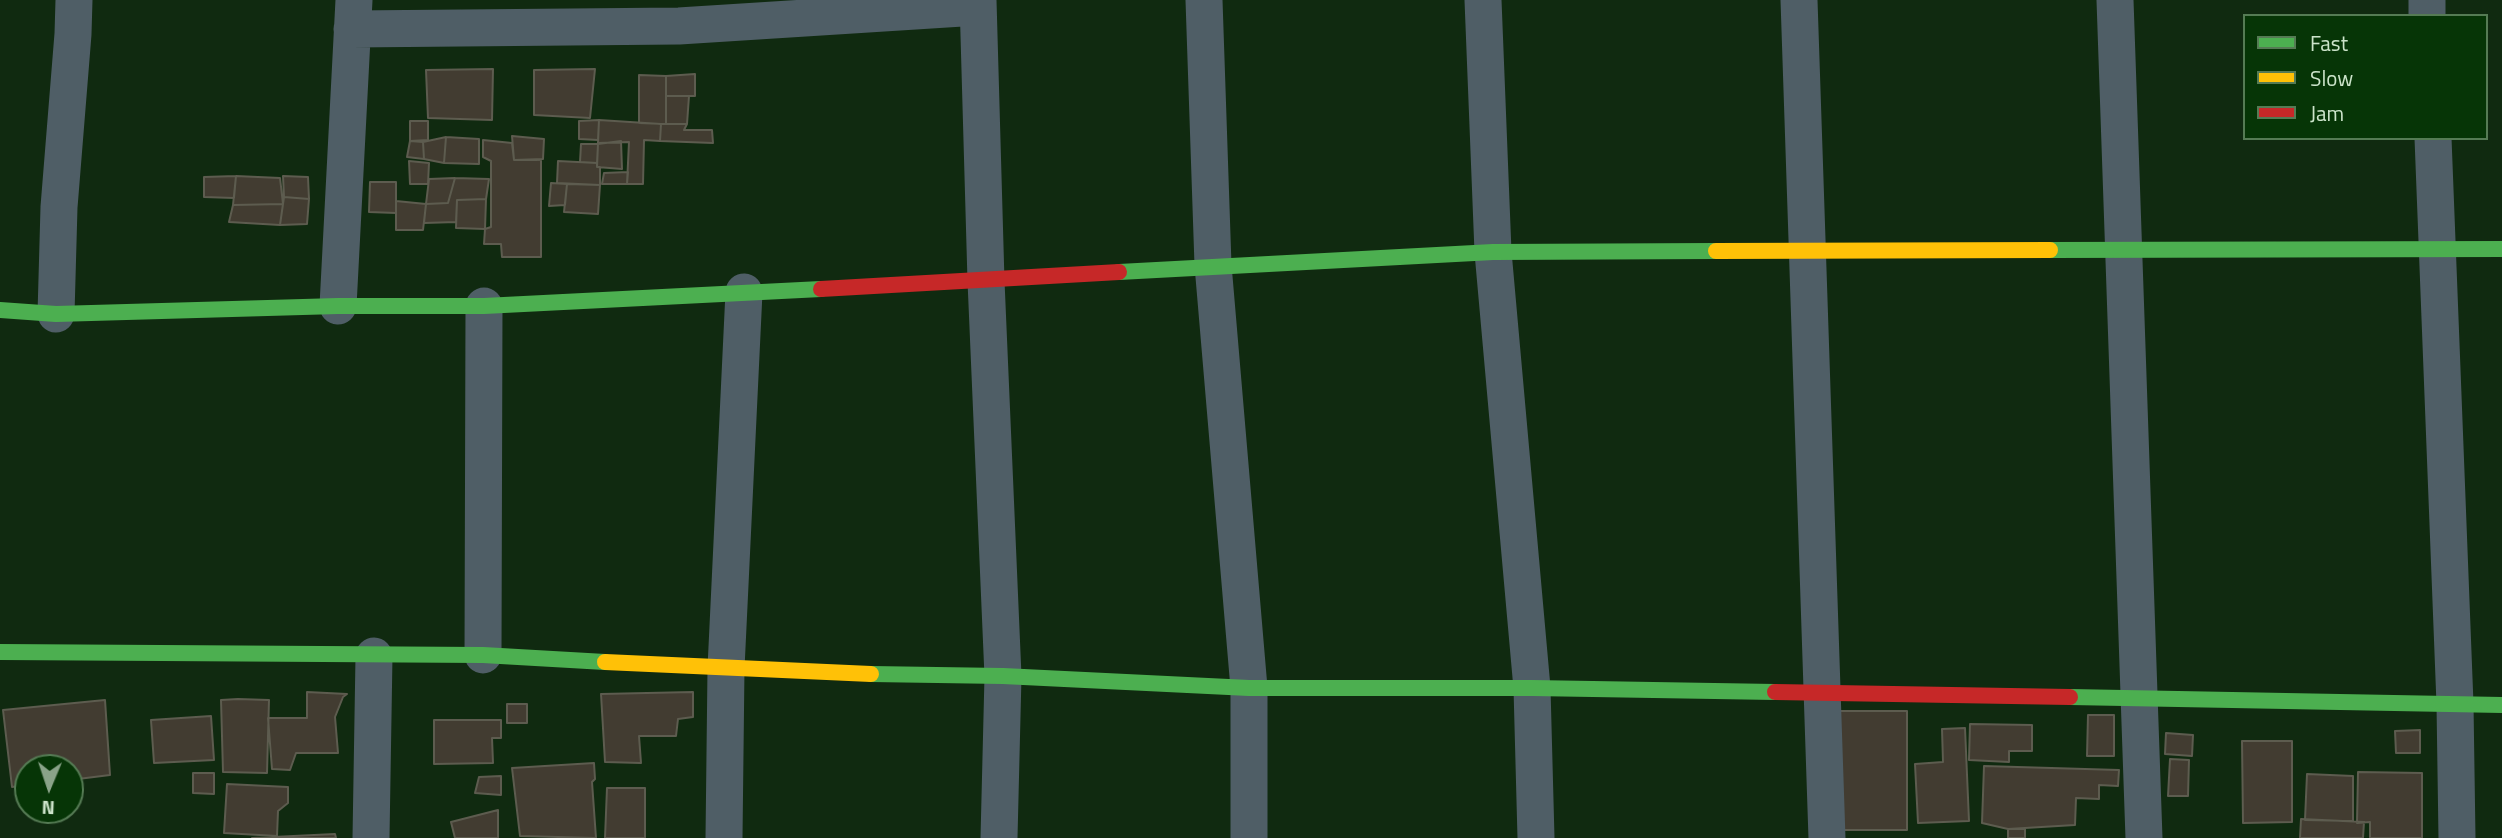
<!DOCTYPE html>
<style>
body{margin:0}
#map{position:relative;width:2502px;height:838px;overflow:hidden;background:#102a10;font-family:"Titillium Web",sans-serif}
canvas{display:block}
.legend{position:absolute;left:2243px;top:14px;width:245px;height:126px;box-sizing:border-box;background:#063506;border:2px solid #557b54;margin:0;padding:9px 12px;list-style:none;font-size:21px;color:#cce4ca}
.legend li{display:flex;align-items:center;gap:14px;height:35px}
.legend b{width:35px;border:2px solid #557b54}
.north{position:absolute;left:14px;top:754px;width:70px;height:70px;box-sizing:border-box;background:#063506;border:2px solid #557b54;border-radius:50%;rotate:182deg;font-size:19px;font-weight:700;line-height:28px;text-align:center;color:#cce4ca}
.north::after{content:'';display:block;margin:auto;width:24px;height:32px;background:#8aa389;clip-path:polygon(50% 0,100% 100%,50% 72%,0 100%)}
</style>
<div id="map">
<canvas width="2502" height="838"></canvas>
<ul class="legend">
<li><b style="height:9px;background:#4caf50"></b>Fast</li>
<li><b style="height:9px;background:#ffc107"></b>Slow</li>
<li><b style="height:9px;background:#c62828"></b>Jam</li>
</ul>
<div class="north">N</div>
</div>
<script>
const ctx = document.querySelector('canvas').getContext('2d');
ctx.lineJoin = 'round';
function fill(path, color) { ctx.fillStyle = color; ctx.fill(path, 'evenodd'); }
function trace(path, color, width, dash) { ctx.strokeStyle = color; ctx.lineWidth = width; ctx.lineCap = dash ? 'butt' : 'round'; ctx.setLineDash(dash || []); ctx.stroke(path); }
const building = new Path2D(`
 M 493,69 L 492,120 L 428,118 L 426,70 Z
 M 595,69 L 590,118 L 534,115 L 534,70 Z
 M 695,74 L 695,96 L 666,96 L 666,76 Z
 M 639,75 L 666,76 L 666,124 L 639,123 Z
 M 666,96 L 689,96 L 687,124 L 666,124 Z
 M 599,120 L 661,124 L 660,141 L 644,140 L 643,184 L 627,184 L 629,142 L 598,143 Z
 M 599,120 L 598,140 L 579,139 L 579,121 Z
 M 410,121 L 428,121 L 428,140 L 410,141 Z
 M 661,124 L 687,124 L 684,130 L 712,130 L 713,143 L 660,141 Z
 M 512,136 L 544,139 L 543,159 L 514,160 Z
 M 446,137 L 479,139 L 479,164 L 444,163 Z
 M 446,137 L 444,163 L 424,159 L 423,142 Z
 M 483,140 L 512,143 L 514,160 L 541,160 L 541,257 L 502,257 L 501,244 L 484,244 L 485,229 L 491,227 L 491,161 L 483,157 Z
 M 410,141 L 423,142 L 424,159 L 407,157 Z
 M 621,141 L 622,169 L 597,167 L 598,144 Z
 M 581,144 L 598,144 L 597,163 L 580,162 Z
 M 409,161 L 429,163 L 428,184 L 410,184 Z
 M 558,161 L 597,163 L 597,167 L 600,167 L 600,185 L 557,183 Z
 M 628,172 L 627,184 L 602,184 L 604,173 Z
 M 236,176 L 280,178 L 283,204 L 233,205 Z
 M 236,176 L 234,198 L 204,197 L 204,177 Z
 M 283,176 L 308,177 L 309,199 L 284,197 Z
 M 455,178 L 489,179 L 486,199 L 457,200 L 456,222 L 424,223 L 426,204 L 448,203 Z
 M 455,178 L 448,203 L 426,204 L 429,179 Z
 M 370,182 L 396,182 L 396,213 L 369,212 Z
 M 551,183 L 567,184 L 565,205 L 549,206 Z
 M 567,184 L 600,185 L 598,214 L 564,212 Z
 M 284,197 L 309,199 L 307,224 L 280,225 Z
 M 486,199 L 485,229 L 456,228 L 457,200 Z
 M 396,201 L 426,204 L 423,230 L 396,230 Z
 M 283,204 L 280,225 L 229,222 L 233,205 Z
 M 307,692 L 347,694 L 343,697 L 335,717 L 338,753 L 296,753 L 290,770 L 272,769 L 268,718 L 307,718 Z
 M 693,692 L 693,717 L 678,719 L 676,736 L 639,736 L 641,763 L 605,762 L 601,694 Z
 M 238,699 L 269,700 L 267,773 L 223,772 L 221,700 Z
 M 105,700 L 110,775 L 70,780 L 70,768 L 28,768 L 28,785 L 12,787 L 3,710 Z
 M 507,704 L 527,704 L 527,723 L 507,723 Z
 M 1836,711 L 1907,711 L 1907,830 L 1836,830 Z
 M 2088,715 L 2114,715 L 2114,756 L 2087,756 Z
 M 211,716 L 214,760 L 154,763 L 151,720 Z
 M 434,720 L 501,720 L 501,738 L 492,738 L 493,763 L 434,764 Z
 M 1970,724 L 2032,725 L 2032,751 L 2009,751 L 2009,762 L 1969,760 Z
 M 1965,728 L 1969,821 L 1918,823 L 1915,764 L 1943,762 L 1942,729 Z
 M 2420,730 L 2420,753 L 2396,753 L 2395,731 Z
 M 2166,733 L 2193,735 L 2192,756 L 2165,754 Z
 M 2242,741 L 2292,741 L 2292,822 L 2243,823 Z
 M 2170,759 L 2189,760 L 2188,796 L 2168,796 Z
 M 594,763 L 595,779 L 592,782 L 596,838 L 520,836 L 512,768 Z
 M 1984,766 L 2119,770 L 2118,786 L 2099,785 L 2099,799 L 2076,798 L 2075,825 L 2008,829 L 1982,823 Z
 M 2358,772 L 2422,773 L 2422,838 L 2370,838 L 2370,822 L 2357,823 Z
 M 193,773 L 214,773 L 214,794 L 193,793 Z
 M 2307,774 L 2353,776 L 2353,821 L 2305,820 Z
 M 501,776 L 501,795 L 475,793 L 479,777 Z
 M 227,784 L 288,787 L 288,803 L 278,811 L 277,836 L 224,833 Z
 M 607,788 L 645,788 L 645,838 L 605,838 Z
 M 498,810 L 498,838 L 455,838 L 451,822 Z
 M 2301,819 L 2364,822 L 2363,838 L 2300,838 Z
 M 2008,829 L 2025,829 L 2025,838 L 2008,838 Z
 M 335,834 L 336,838 L 252,838 Z`);
fill(building, '#423c31');
trace(building, '#5d5c4f', 2);
trace(new Path2D(`
 M 978,0 L 986,281 L 1003,676 L 999,838
 M 1204,0 L 1213,265 L 1249,688 L 1249,838
 M 1483,0 L 1493,252 L 1532,688 L 1536,838
 M 1799,0 L 1827,838
 M 2115,0 L 2144,838
 M 2427,0 L 2427,16
 M 352,29 L 679,26 L 978,7
 M 2433,138 L 2455,704 L 2457,838
 M 338,306 L 354,0
 M 56,314 L 59,207 L 73,34 L 74,0
 M 483,655 L 484,306
 M 371,838 L 374,656
 M 724,838 L 726,668 L 744,292`), '#4f5e66', 37);
trace(new Path2D(`
 M 2050,250 L 2502,249
 M 1119,272 L 1493,252 L 1716,251
 M 0,310 L 56,314 L 338,306 L 484,306 L 821,289
 M 0,652 L 483,655 L 605,662
 M 871,674 L 1003,676 L 1249,688 L 1532,688 L 1775,692
 M 2070,697 L 2502,705`), '#4caf50', 16);
trace(new Path2D(`
 M 1716,251 L 2050,250
 M 605,662 L 871,674`), '#ffc107', 16);
trace(new Path2D(`
 M 821,289 L 1119,272
 M 1775,692 L 2070,697`), '#c62828', 16);
</script>
